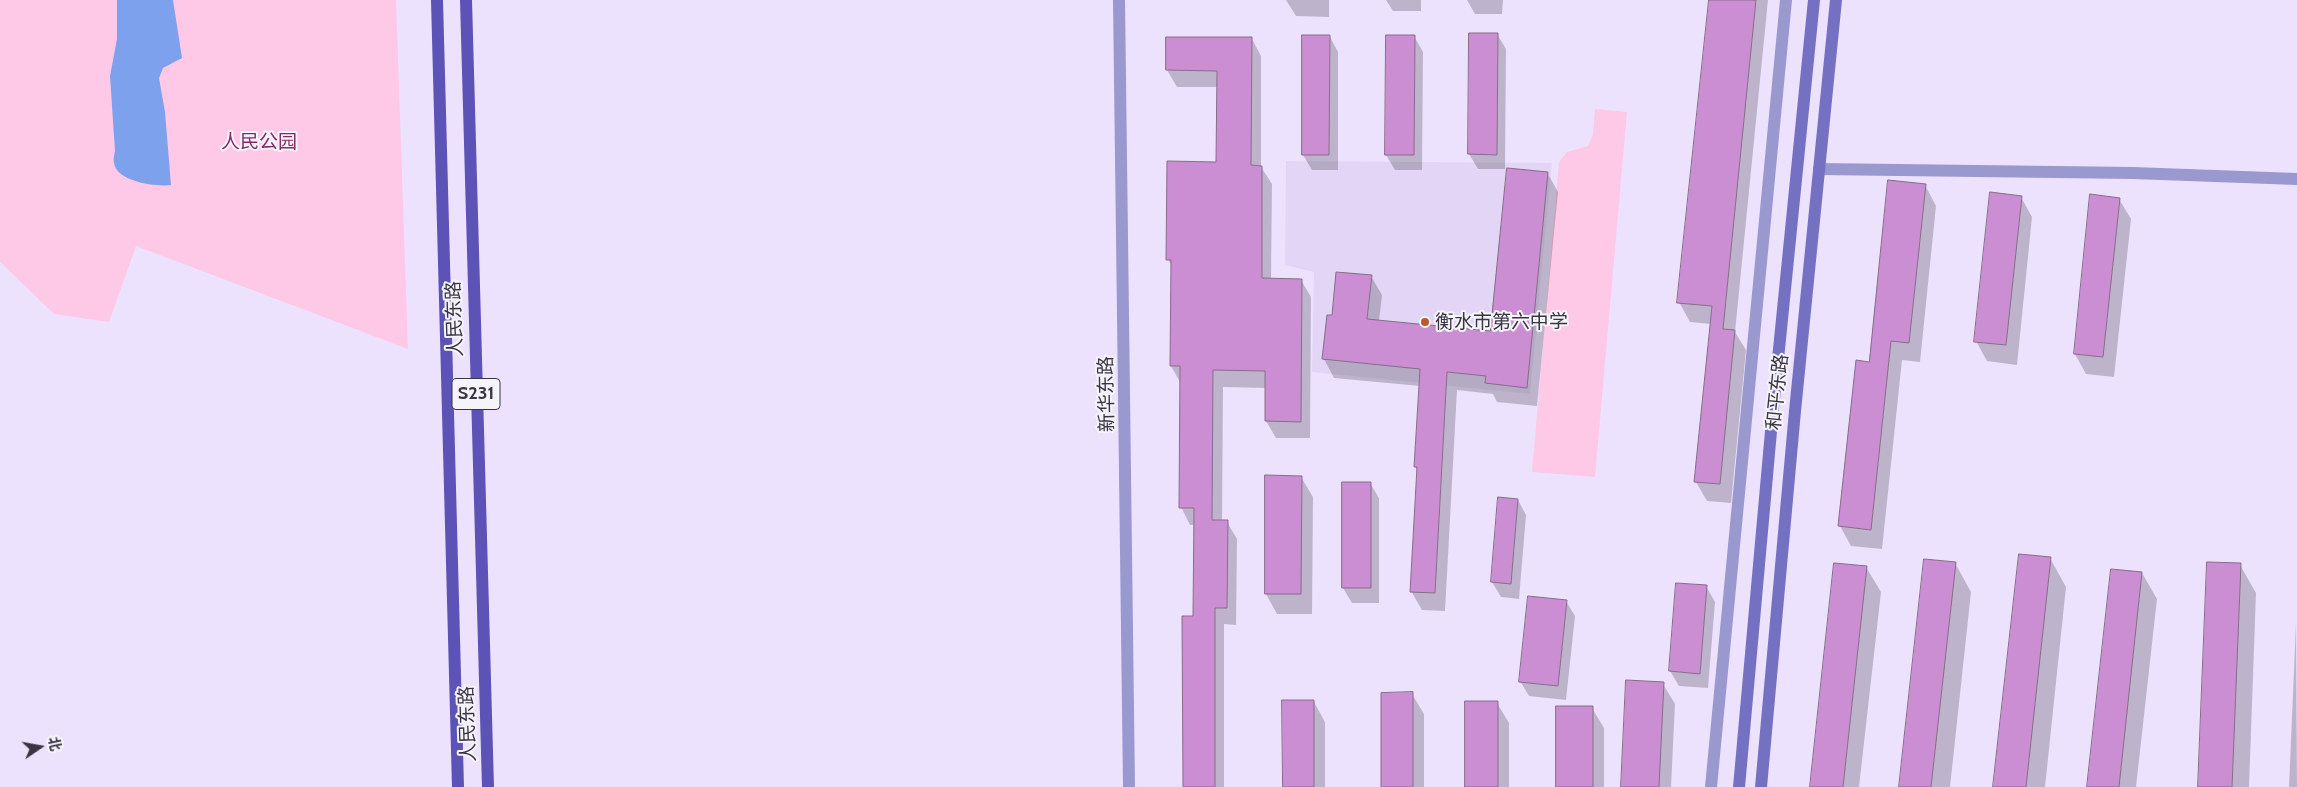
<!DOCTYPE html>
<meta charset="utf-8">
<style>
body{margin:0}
#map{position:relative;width:2297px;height:787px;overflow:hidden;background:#ede2fe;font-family:Cabin,"Noto Sans SC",sans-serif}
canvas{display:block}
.north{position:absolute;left:15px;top:722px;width:50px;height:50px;-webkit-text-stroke:4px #f6f4fb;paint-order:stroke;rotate:78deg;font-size:14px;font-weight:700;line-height:20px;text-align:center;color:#393441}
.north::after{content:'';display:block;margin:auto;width:18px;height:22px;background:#393441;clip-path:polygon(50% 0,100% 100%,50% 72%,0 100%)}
</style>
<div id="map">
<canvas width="2297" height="787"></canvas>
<div class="north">北</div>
</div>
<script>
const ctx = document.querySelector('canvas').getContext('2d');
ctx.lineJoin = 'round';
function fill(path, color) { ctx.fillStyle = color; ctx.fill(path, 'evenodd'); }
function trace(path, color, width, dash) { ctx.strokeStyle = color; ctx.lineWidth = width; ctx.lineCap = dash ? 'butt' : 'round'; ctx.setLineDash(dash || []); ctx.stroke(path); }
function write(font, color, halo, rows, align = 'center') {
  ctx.font = font + ' Cabin,"Noto Sans SC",sans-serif'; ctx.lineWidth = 4; ctx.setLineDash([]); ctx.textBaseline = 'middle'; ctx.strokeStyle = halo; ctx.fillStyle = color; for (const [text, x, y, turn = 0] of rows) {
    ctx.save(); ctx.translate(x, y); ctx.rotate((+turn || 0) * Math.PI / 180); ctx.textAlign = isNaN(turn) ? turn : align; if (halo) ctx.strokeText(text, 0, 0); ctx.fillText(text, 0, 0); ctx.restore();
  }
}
fill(new Path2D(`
 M 1286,161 L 1552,163 L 1530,394 L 1312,372 L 1314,272 L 1285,265 Z`), '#e3d5f6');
fill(new Path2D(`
 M 0,0 L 396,0 L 408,349 L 136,246 L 109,322 L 54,314 L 0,262 Z
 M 1595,109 L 1627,112 L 1595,477 L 1532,472 L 1559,162 L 1567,152 L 1588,146 L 1593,134 Z`), '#fec8e7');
fill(new Path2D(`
 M 117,0 L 173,0 L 182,58 L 163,68 L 159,78 L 165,112 L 171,185 C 156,187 117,182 114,163 C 113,160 114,155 115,151 L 110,76 L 117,39 Z`), '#7ea1ed');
fill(new Path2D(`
 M 1286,0 L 1329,0 L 1329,17 L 1296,16 Z
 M 1386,0 L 1421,0 L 1421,11 L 1393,11 Z
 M 1467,0 L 1503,0 L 1502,14 L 1475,14 Z
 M 1710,0 L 1768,0 L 1735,332 L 1746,350 L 1731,503 L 1707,501 L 1696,482 L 1711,324 L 1690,322 L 1679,302 Z
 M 1497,34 L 1506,49 L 1505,169 L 1478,169 L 1469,154 Z
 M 1414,36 L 1423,52 L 1422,170 L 1395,170 L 1386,155 Z
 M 1330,37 L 1338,52 L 1338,170 L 1312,170 L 1303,155 Z
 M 1252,39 L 1261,56 L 1261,167 L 1272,184 L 1271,279 L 1301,280 L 1311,297 L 1310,438 L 1276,438 L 1266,421 L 1266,388 L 1223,387 L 1222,522 L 1227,522 L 1237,539 L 1236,625 L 1224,624 L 1224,787 L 1184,787 L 1194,617 L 1195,525 L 1190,525 L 1181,507 L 1181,384 L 1171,366 L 1172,267 L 1168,259 L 1217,163 L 1218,87 L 1177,87 L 1167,70 Z
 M 1548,174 L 1558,192 L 1537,406 L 1497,402 L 1493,394 L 1457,390 L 1445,611 L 1422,610 L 1411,591 L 1418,472 L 1415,466 L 1420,386 L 1334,378 L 1324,359 L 1333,317 L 1371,276 L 1382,295 L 1379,321 L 1492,333 Z
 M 1925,185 L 1936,206 L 1920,362 L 1902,360 L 1882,549 L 1851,546 L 1840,526 Z
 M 2021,197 L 2032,217 L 2017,365 L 1987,361 L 1976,341 Z
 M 2119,199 L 2131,219 L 2114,377 L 2086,374 L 2075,354 Z
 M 1301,477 L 1313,497 L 1312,614 L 1277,614 L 1266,594 Z
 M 1370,483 L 1379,498 L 1379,603 L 1352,603 L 1343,588 Z
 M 1518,500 L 1526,515 L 1519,599 L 1501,597 L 1492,582 Z
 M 2050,558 L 2066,587 L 2045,787 L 1994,787 Z
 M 1955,563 L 1971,592 L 1950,787 L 1900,787 Z
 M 2240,565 L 2256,593 L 2249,787 L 2200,787 Z
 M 1866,567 L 1881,592 L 1859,787 L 1811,787 Z
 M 2142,573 L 2157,599 L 2136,787 L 2089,787 Z
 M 1706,586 L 1715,602 L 1708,688 L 1679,686 L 1670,671 Z
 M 1566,601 L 1575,616 L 1566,700 L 1529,696 L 1520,681 Z
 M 2296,623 L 2297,787 L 2289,787 Z
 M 1663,684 L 1675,704 L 1671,787 L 1622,787 Z
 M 1412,694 L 1424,714 L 1424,787 L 1382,787 Z
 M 1314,702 L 1325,722 L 1325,787 L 1284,787 Z
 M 1497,703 L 1509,723 L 1509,787 L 1467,787 Z
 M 1592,708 L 1604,728 L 1604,787 L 1557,787 Z`), '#0003');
const building = new Path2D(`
 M 1709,0 L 1756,0 L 1723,329 L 1735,330 L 1720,484 L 1694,482 L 1712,306 L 1677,303 Z
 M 1469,33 L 1498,33 L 1497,155 L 1468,154 Z
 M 1302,35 L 1330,35 L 1329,155 L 1302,155 Z
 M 1386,35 L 1415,35 L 1414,155 L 1385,155 Z
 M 1166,37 L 1252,37 L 1251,165 L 1262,166 L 1262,278 L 1302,279 L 1301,422 L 1265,421 L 1265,371 L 1213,370 L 1212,520 L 1228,520 L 1227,608 L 1215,608 L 1215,787 L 1183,787 L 1182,616 L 1193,616 L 1194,508 L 1179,508 L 1180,366 L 1170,366 L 1171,260 L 1166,260 L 1167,161 L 1216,162 L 1217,71 L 1166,70 Z
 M 1507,168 L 1548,172 L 1527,388 L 1485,383 L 1486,376 L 1447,372 L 1435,593 L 1410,592 L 1417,467 L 1414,467 L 1420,369 L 1322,359 L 1327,315 L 1332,315 L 1336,272 L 1372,275 L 1367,319 L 1490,331 Z
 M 1888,180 L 1926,184 L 1909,343 L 1891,341 L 1871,530 L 1838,526 L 1856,360 L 1869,362 Z
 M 1990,192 L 2022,196 L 2006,345 L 1974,342 Z
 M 2090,194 L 2120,198 L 2103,357 L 2074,354 Z
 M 1265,475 L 1302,476 L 1301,594 L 1265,594 Z
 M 1342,482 L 1371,482 L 1371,588 L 1342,588 Z
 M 1498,497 L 1518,499 L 1511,584 L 1491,582 Z
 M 2019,554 L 2051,557 L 2026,787 L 1993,787 Z
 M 1924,559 L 1956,562 L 1931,787 L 1899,787 Z
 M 2207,562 L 2241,563 L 2232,787 L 2198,787 Z
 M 1834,563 L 1867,566 L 1843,787 L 1810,787 Z
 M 2111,569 L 2142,572 L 2119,787 L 2087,787 Z
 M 1676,583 L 1707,585 L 1700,674 L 1669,671 Z
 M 1528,596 L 1567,600 L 1558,686 L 1519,682 Z
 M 1626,680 L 1664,682 L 1659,787 L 1621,787 Z
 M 1413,692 L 1413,787 L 1381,787 L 1381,693 Z
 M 1282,700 L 1314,700 L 1314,787 L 1283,787 Z
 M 1465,701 L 1498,701 L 1498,787 L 1465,787 Z
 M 1556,706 L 1593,706 L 1593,787 L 1556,787 Z`);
fill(building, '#cc8ed3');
trace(building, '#856d88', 1);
trace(new Path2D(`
 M 1819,169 L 2133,173 L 2297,179
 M 1711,787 L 1786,0`), '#9999d0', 12);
trace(new Path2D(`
 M 1119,0 L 1129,787`), '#9999d0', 12);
trace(new Path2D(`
 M 1739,787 L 1773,409 L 1814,0
 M 1761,787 L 1795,411 L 1836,0`), '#7571c2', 12);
trace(new Path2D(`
 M 437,0 L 458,787
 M 466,0 L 488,787`), '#5d52b6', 12);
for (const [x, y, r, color] of [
 [1425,322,5,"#be572c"]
]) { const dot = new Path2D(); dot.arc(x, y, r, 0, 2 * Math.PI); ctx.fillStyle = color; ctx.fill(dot); trace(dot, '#f6f4fb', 2); }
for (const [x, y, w] of [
 [476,394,48]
]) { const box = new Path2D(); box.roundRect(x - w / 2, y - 15.5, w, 31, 4); ctx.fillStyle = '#f6f4fb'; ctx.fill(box); trace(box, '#393441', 1); }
write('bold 18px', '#393441', null, [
 ["S231",476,394]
]);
write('19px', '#88286a', '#f6f4fb', [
 ["人民公园",259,142]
]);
write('19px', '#393441', '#f6f4fb', [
 ["人民东路",455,319,-92],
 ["和平东路",1778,392,-84],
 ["新华东路",1107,394,-91],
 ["人民东路",468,724,-92]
]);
write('19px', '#393441', '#f6f4fb', [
 ["衡水市第六中学",1435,322]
], 'left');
</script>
